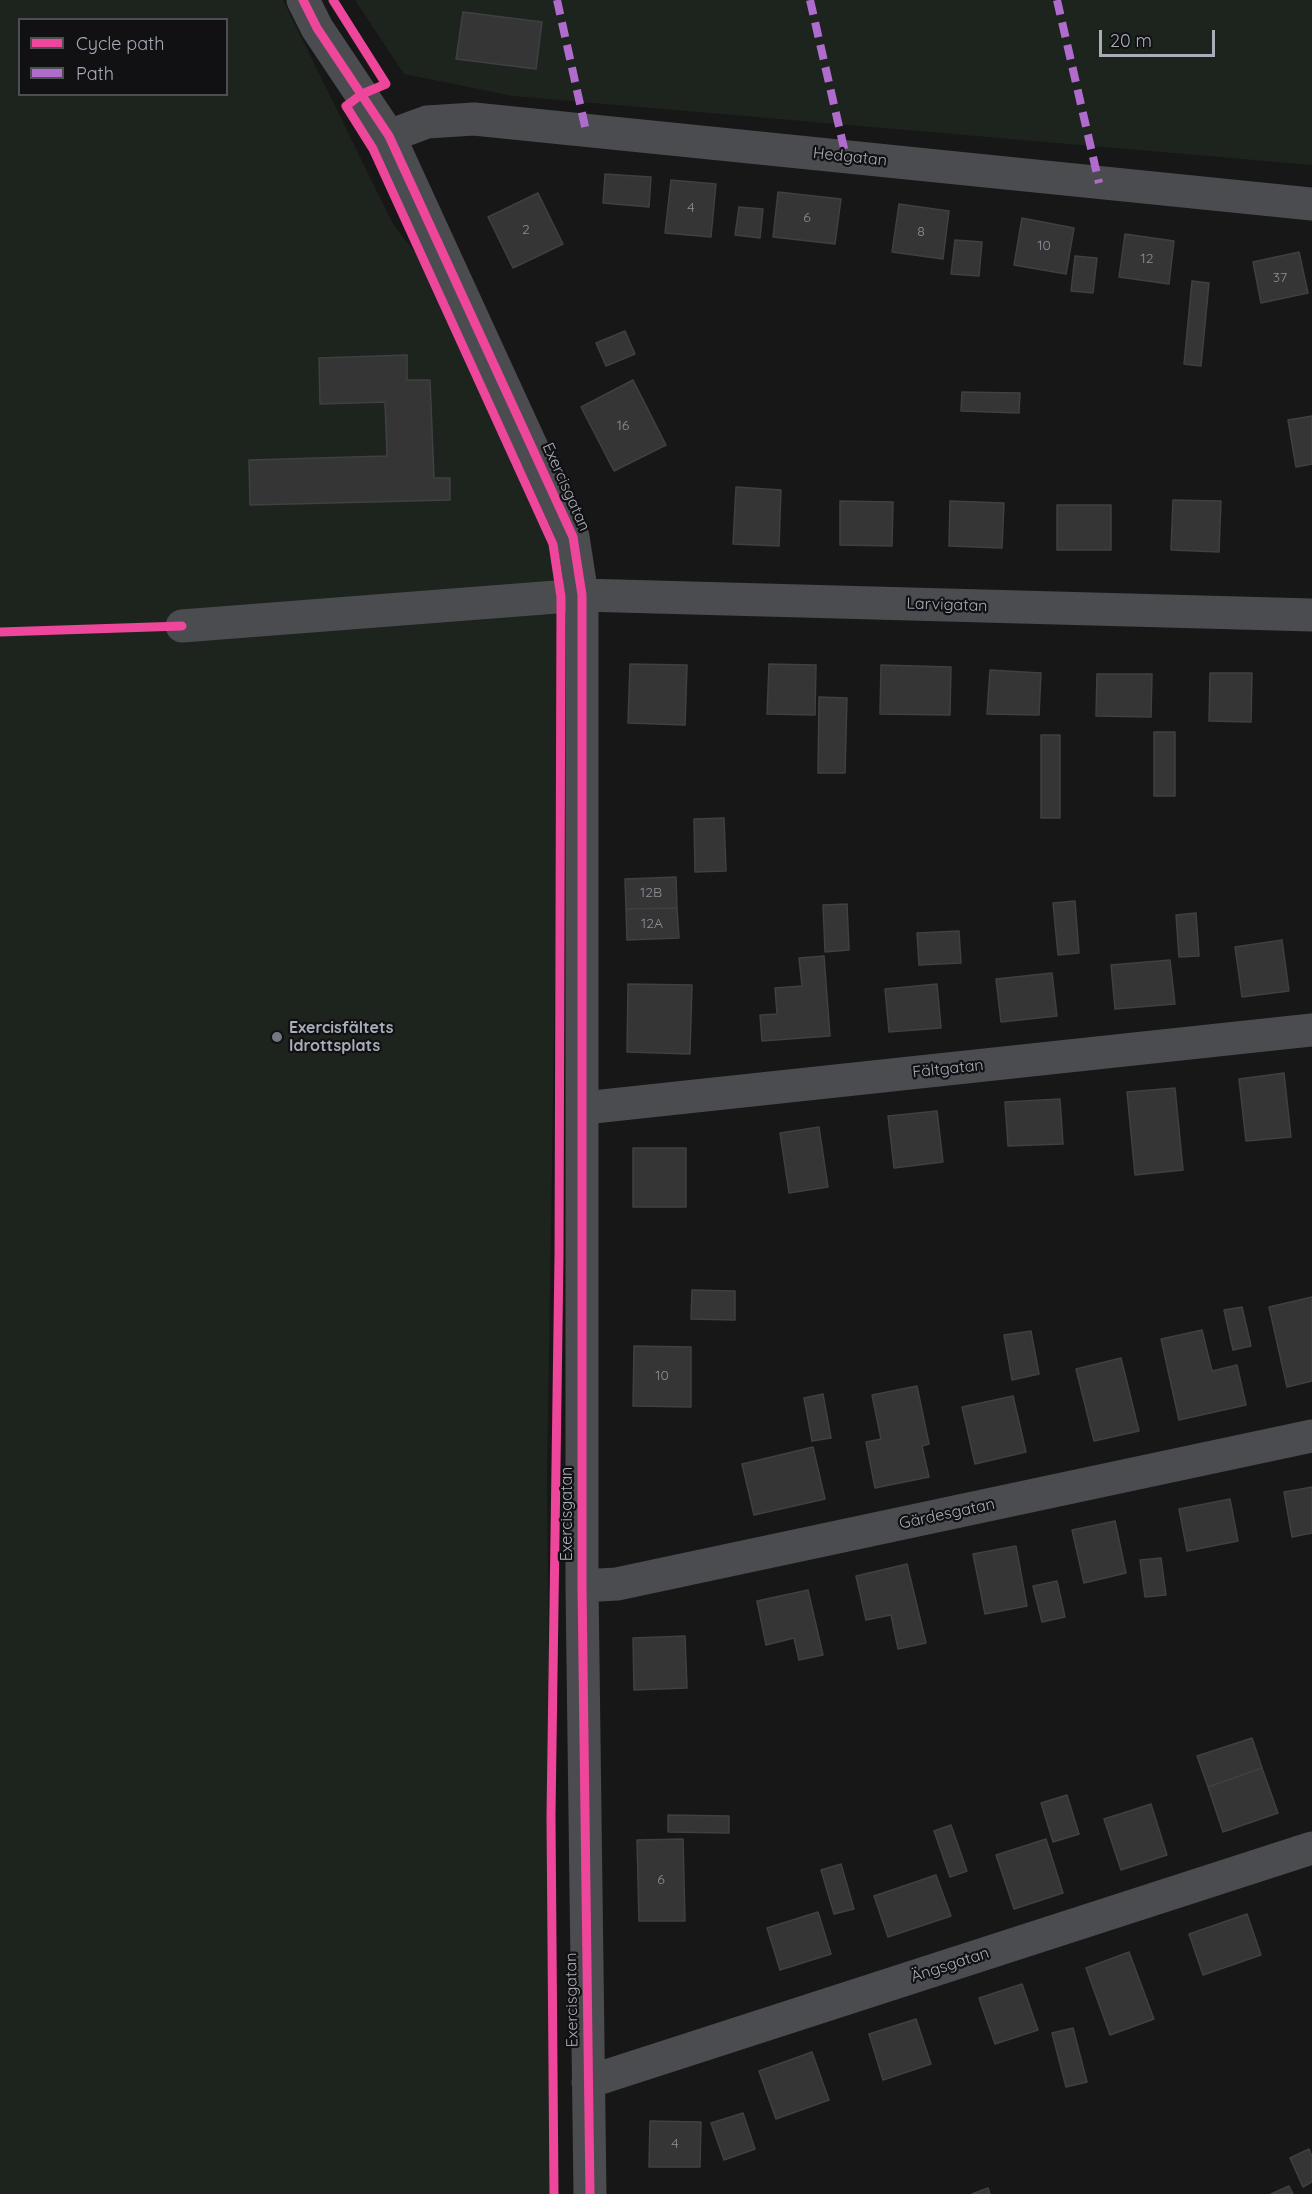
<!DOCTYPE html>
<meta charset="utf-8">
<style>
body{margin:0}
#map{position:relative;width:1312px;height:2194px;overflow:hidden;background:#171717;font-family:Quicksand,sans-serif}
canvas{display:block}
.legend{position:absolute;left:18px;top:18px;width:210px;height:78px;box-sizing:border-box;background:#111113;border:2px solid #4d4f55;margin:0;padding:8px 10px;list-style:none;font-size:18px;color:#a8adb8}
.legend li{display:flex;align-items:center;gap:12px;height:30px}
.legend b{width:30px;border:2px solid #4d4f55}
.scale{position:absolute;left:1099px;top:30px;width:116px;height:27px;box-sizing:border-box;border:3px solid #a8adb8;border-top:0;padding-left:8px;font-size:18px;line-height:21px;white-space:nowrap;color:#a8adb8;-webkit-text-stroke:4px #111113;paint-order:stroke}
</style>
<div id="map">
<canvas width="1312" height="2194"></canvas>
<ul class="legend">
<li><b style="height:8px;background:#ed469a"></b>Cycle path</li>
<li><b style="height:8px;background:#b06ccc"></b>Path</li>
</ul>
<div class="scale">20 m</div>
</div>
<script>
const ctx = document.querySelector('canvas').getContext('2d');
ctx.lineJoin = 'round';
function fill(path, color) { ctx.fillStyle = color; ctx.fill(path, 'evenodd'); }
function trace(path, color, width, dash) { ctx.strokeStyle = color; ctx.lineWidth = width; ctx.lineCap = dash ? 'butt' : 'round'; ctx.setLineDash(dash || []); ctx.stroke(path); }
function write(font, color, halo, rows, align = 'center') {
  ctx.font = font + ' Quicksand,sans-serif'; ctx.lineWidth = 4.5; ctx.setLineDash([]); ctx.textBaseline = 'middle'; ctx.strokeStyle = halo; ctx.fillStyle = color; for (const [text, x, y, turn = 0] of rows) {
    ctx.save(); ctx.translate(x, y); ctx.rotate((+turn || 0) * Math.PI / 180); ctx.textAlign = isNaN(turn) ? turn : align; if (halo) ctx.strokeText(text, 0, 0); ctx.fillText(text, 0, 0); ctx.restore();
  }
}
fill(new Path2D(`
 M 0,0 L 283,0 L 393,224 L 416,254 L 501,427 L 553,544 L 561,597 L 547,1477 L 554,2194 L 0,2194 ZM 20,20 L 226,20 L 226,94 L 20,94 Z
 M 355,0 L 1312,0 L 1312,165 L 513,96 L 404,74 Z`), '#1d241e');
const building = new Path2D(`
 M 463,12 L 542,22 L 536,69 L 456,59 Z
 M 605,174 L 651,177 L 649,207 L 603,203 Z
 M 671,180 L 716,184 L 711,237 L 665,233 Z
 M 778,192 L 841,199 L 835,244 L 773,237 Z
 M 538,193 L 563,244 L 513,268 L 488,217 Z
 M 899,204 L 949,211 L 943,259 L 892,252 Z
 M 739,207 L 763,209 L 760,238 L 735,235 Z
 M 1022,218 L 1074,228 L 1066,274 L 1014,265 Z
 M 1125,234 L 1174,241 L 1169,284 L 1119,277 Z
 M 955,240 L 982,242 L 979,276 L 951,274 Z
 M 1299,252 L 1308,293 L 1261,303 L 1253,262 Z
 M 1075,256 L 1097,258 L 1093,293 L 1071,291 Z
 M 1192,281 L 1209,283 L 1201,366 L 1184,364 Z
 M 625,331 L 635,354 L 606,366 L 596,343 Z
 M 407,355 L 407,380 L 430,380 L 434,478 L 450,478 L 450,500 L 250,505 L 249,460 L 387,456 L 385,402 L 320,404 L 319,358 Z
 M 633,380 L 666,445 L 614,471 L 581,407 Z
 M 962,392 L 1020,393 L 1019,413 L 961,411 Z
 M 1312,416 L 1312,464 L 1296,467 L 1288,420 Z
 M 736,487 L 781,490 L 779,546 L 733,544 Z
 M 1173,500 L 1221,501 L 1219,552 L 1171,550 Z
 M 840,501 L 893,502 L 892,546 L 840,545 Z
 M 950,501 L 1004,503 L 1002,548 L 949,546 Z
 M 1057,505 L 1111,505 L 1111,550 L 1057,550 Z
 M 630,664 L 687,665 L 685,725 L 628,723 Z
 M 769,664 L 816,665 L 815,715 L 767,714 Z
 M 881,665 L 951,667 L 950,715 L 880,714 Z
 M 990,670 L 1041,673 L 1039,715 L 987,714 Z
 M 1210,673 L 1252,673 L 1251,722 L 1209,721 Z
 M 1097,674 L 1152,674 L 1151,717 L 1096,716 Z
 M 819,697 L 847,698 L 845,773 L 818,773 Z
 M 1154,732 L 1175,732 L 1175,796 L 1154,796 Z
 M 1041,735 L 1060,735 L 1060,818 L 1041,818 Z
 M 724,818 L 726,871 L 695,872 L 694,819 Z
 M 676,877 L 677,908 L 626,909 L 625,879 Z
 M 1075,901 L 1079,953 L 1058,955 L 1053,903 Z
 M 847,904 L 849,950 L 825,952 L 823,905 Z
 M 677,908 L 679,938 L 627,940 L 626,909 Z
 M 1196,913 L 1199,956 L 1179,957 L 1176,915 Z
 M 959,931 L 961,963 L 919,965 L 917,933 Z
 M 1282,940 L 1289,991 L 1242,997 L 1235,947 Z
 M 824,956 L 830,1036 L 762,1041 L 760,1015 L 777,1014 L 775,988 L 802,986 L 799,958 Z
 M 1170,960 L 1175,1004 L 1115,1009 L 1111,965 Z
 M 1052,973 L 1057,1016 L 1001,1022 L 996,979 Z
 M 628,984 L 692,985 L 690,1054 L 627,1052 Z
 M 937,984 L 941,1028 L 889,1032 L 885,989 Z
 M 1284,1073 L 1291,1137 L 1246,1141 L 1239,1079 Z
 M 1175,1088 L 1183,1170 L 1135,1175 L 1127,1092 Z
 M 1060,1099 L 1063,1144 L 1008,1146 L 1005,1102 Z
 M 937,1111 L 943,1162 L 894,1168 L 888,1116 Z
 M 819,1127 L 828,1187 L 789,1193 L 780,1133 Z
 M 633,1148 L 686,1148 L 686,1207 L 633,1207 Z
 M 692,1290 L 735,1291 L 735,1320 L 691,1319 Z
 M 1312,1297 L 1312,1381 L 1287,1387 L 1269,1307 Z
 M 1242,1307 L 1251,1346 L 1233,1350 L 1224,1310 Z
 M 1202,1330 L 1212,1371 L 1237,1365 L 1246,1405 L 1179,1420 L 1161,1339 Z
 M 1031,1331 L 1039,1374 L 1012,1380 L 1004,1335 Z
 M 634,1346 L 691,1347 L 691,1407 L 633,1406 Z
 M 1121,1358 L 1139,1431 L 1094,1441 L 1076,1369 Z
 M 917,1386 L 929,1444 L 922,1446 L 929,1477 L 875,1488 L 866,1442 L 881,1439 L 872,1395 Z
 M 823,1394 L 831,1438 L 812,1441 L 804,1398 Z
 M 1013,1396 L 1026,1452 L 975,1464 L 962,1407 Z
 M 813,1447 L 825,1499 L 754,1515 L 742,1464 Z
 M 1312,1487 L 1312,1533 L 1292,1537 L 1284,1492 Z
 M 1230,1499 L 1238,1541 L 1187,1551 L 1179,1509 Z
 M 1115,1521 L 1126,1573 L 1084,1583 L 1072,1530 Z
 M 1016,1546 L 1027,1606 L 985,1614 L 973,1554 Z
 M 1161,1558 L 1166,1595 L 1145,1597 L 1140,1560 Z
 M 907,1564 L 926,1643 L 898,1649 L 891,1615 L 866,1620 L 856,1576 Z
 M 1057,1581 L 1065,1617 L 1042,1622 L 1033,1586 Z
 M 808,1590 L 823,1655 L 799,1660 L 794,1638 L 766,1645 L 757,1601 Z
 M 685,1636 L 687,1688 L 634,1690 L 633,1638 Z
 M 1252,1738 L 1262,1768 L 1208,1787 L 1197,1756 Z
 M 1262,1768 L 1278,1813 L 1223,1832 L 1208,1787 Z
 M 1067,1795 L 1079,1834 L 1053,1842 L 1041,1803 Z
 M 1151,1804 L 1167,1855 L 1121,1870 L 1104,1819 Z
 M 668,1815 L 729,1816 L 729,1833 L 668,1832 Z
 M 951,1825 L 967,1871 L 950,1877 L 934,1831 Z
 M 683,1839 L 685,1921 L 639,1921 L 637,1840 Z
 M 1046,1839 L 1063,1893 L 1014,1909 L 996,1855 Z
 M 841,1864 L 854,1909 L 834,1914 L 821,1870 Z
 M 936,1875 L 951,1916 L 888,1937 L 874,1896 Z
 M 818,1912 L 831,1954 L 780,1970 L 767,1928 Z
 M 1247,1914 L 1261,1955 L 1203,1975 L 1189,1934 Z
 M 1129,1952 L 1154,2019 L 1110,2035 L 1086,1968 Z
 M 1022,1984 L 1038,2030 L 995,2044 L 979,1998 Z
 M 916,2019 L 931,2064 L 883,2080 L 869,2034 Z
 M 1073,2028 L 1087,2082 L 1066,2087 L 1052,2033 Z
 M 812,2052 L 829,2100 L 776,2119 L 759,2071 Z
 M 743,2113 L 755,2149 L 724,2160 L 711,2123 Z
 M 650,2121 L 701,2122 L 700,2167 L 649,2167 Z
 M 1309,2149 L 1312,2157 L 1312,2182 L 1303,2187 L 1290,2158 Z
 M 1289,2186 L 1293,2194 L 1271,2194 Z
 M 988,2188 L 990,2194 L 972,2194 Z`);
fill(building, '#353536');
trace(building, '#3f4043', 1.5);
trace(new Path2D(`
 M 303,0 L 317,28 L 389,136 L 573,537 L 582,595 L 582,1586 L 590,2194
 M 389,136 L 427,122 L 474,119 L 1312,204
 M 182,626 L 582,595 L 1312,615
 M 584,1108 L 1312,1030
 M 582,1586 L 617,1584 L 1312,1436
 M 588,2082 L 1312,1848`), '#4b4c50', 33);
trace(new Path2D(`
 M 557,0 L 586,131
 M 810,0 L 846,157
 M 1057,0 L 1099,183`), '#b06ccc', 8, [15, 8]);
trace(new Path2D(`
 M 303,0 L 317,28 L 389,136 L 573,537 L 582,595 L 582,1586 L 590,2194
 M 333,0 L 386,84 L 362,94 L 346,106 L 373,149 L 553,544 L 561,597 L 559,1256 L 551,1816 L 554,2194
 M 0,632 L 182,626`), '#ed469a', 9);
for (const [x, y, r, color] of [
 [277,1037,6,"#757880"]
]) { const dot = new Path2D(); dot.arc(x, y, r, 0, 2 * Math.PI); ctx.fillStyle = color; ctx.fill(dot); trace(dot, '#111113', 2); }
write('14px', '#8b8f98', null, [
 ["4",691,208],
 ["6",807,218],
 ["2",526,230],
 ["8",921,232],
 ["10",1044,246],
 ["12",1147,259],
 ["37",1280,278],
 ["16",623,426],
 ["12B",651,893],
 ["12A",652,924],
 ["10",662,1376],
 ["6",661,1880],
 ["4",675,2144]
]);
write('16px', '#a8adb8', '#111113', [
 ["Hedgatan",850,157,6],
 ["Exercisgatan",566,487,66],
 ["Larvigatan",947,605,2],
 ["Fältgatan",948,1069,-6],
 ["Exercisgatan",567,1514,-90],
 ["Gärdesgatan",947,1514,-12],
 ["Ängsgatan",950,1965,-18],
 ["Exercisgatan",572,2000,-91]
]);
write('bold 16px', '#a8adb8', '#111113', [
 ["Exercisfältets",289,1028],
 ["Idrottsplats",289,1046]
], 'left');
</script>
